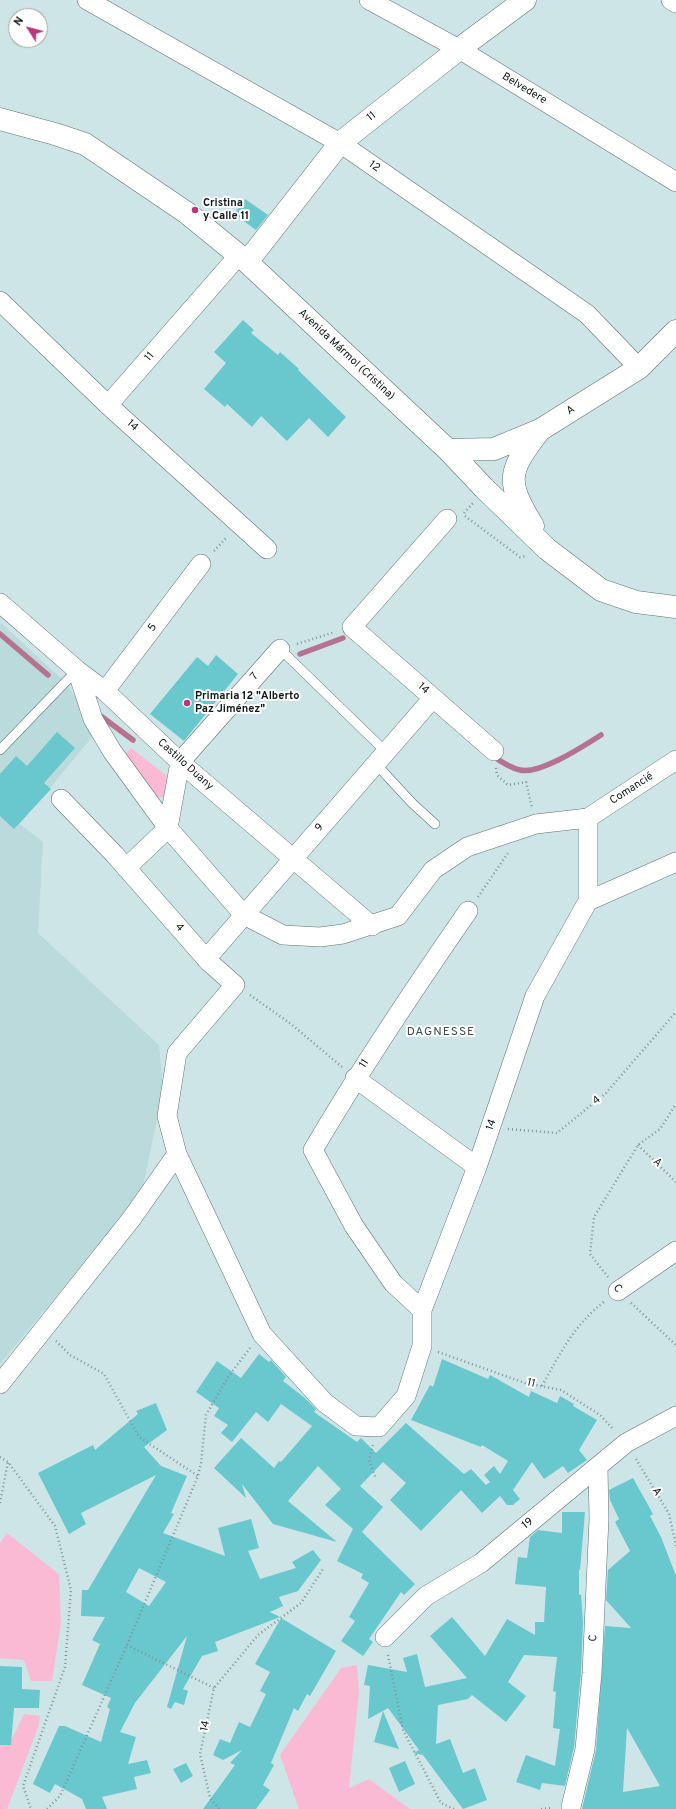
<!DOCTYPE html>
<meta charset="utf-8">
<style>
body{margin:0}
#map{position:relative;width:676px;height:1809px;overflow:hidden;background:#cee5e7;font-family:Overpass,sans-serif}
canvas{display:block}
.north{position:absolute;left:8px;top:8px;width:40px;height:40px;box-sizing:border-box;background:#fff;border:1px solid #a0a3a3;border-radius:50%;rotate:306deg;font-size:11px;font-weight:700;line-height:16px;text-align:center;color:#11191a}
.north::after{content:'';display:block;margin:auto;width:14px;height:18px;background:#bb3679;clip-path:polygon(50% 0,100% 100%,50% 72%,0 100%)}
</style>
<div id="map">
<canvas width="676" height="1809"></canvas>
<div class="north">N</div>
</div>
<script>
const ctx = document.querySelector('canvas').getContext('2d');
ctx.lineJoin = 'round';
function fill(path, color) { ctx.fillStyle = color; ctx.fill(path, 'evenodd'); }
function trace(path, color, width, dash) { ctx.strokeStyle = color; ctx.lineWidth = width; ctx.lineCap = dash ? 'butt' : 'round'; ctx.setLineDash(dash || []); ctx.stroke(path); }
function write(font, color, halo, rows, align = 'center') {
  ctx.font = font + ' Overpass,sans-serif'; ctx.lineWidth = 4; ctx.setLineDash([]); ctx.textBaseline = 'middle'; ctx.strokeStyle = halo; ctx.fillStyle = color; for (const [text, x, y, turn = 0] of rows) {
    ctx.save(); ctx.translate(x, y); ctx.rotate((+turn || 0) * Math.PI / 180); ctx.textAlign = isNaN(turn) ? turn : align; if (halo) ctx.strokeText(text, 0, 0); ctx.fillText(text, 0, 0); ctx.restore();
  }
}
fill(new Path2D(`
 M 0,622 L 66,683 L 98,730 L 20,824 L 43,842 L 38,933 L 159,1045 L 163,1091 L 143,1186 L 108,1233 L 0,1364 Z`), '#badadc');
fill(new Path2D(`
 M 131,748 L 173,781 L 164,797 L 158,797 L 122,757 Z
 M 7,1533 L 59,1574 L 61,1623 L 52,1681 L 31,1681 L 24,1660 L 0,1658 L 0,1543 Z
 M 357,1665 L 359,1692 L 349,1788 L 369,1779 L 410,1809 L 299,1809 L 280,1755 L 341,1668 Z
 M 24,1714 L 40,1716 L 38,1728 L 7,1809 L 0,1809 L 0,1744 L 12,1739 Z`), '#fbbad3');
trace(new Path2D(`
 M 0,634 L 48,675
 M 300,654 L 343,638
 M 98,714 L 133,740
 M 493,756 C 500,761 511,768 520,770 C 540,775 585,745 601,735`), '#b6738f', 5.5);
fill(new Path2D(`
 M 245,199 L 268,215 L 256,230 L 234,214 Z
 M 243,320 L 254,330 L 251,333 L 278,355 L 280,352 L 299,369 L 298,370 L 346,417 L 328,437 L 309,418 L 287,441 L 261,416 L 252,427 L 227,404 L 225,407 L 204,389 L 226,363 L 214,352 Z
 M 216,655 L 238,674 L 184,741 L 150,714 L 197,657 L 208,666 Z
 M 57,732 L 75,748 L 44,783 L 51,789 L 14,829 L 0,816 L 0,774 L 16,756 L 27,766 Z
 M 259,1354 L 269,1362 L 271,1360 L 286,1377 L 283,1381 L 305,1398 L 316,1409 L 314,1412 L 357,1442 L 361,1438 L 376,1453 L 406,1423 L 464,1474 L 471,1469 L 486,1485 L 490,1482 L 484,1475 L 494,1466 L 500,1474 L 508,1461 L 482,1445 L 481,1447 L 411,1420 L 430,1385 L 433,1387 L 442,1359 L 488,1379 L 490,1375 L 529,1397 L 531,1391 L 557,1403 L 560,1396 L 574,1404 L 573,1406 L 597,1420 L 579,1450 L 587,1460 L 568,1473 L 563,1466 L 544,1479 L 532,1462 L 513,1490 L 520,1499 L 513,1505 L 507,1505 L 500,1496 L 482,1513 L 461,1490 L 421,1531 L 390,1500 L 406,1483 L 383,1462 L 360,1486 L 383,1507 L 362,1532 L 415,1584 L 404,1595 L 401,1592 L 369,1639 L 373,1642 L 363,1656 L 341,1641 L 355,1621 L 349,1617 L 369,1583 L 361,1578 L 363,1574 L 337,1561 L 353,1529 L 325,1505 L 341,1489 L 318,1466 L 288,1501 L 337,1542 L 273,1524 L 242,1484 L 246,1498 L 214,1468 L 241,1438 L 274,1468 L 279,1461 L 281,1462 L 312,1426 L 281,1404 L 268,1422 L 256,1412 L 232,1442 L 221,1433 L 228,1425 L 214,1416 L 219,1408 L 196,1392 L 217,1361 L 241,1378 Z
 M 156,1403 L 167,1430 L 144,1447 L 161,1466 L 187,1476 L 171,1513 L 174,1514 L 163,1533 L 225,1556 L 218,1528 L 251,1519 L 259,1548 L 248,1551 L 260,1579 L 296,1568 L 292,1562 L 313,1550 L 321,1560 L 298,1591 L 279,1597 L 283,1606 L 270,1612 L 280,1617 L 215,1642 L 218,1651 L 202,1656 L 183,1689 L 188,1691 L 184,1705 L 175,1702 L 171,1709 L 167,1707 L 187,1636 L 135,1703 L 120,1732 L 136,1737 L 128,1764 L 147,1760 L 151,1773 L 134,1777 L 137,1789 L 102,1797 L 107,1809 L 86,1809 L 82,1799 L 55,1784 L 50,1793 L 33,1784 L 59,1726 L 65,1726 L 101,1742 L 110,1709 L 107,1707 L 111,1698 L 82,1685 L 100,1644 L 92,1640 L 105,1617 L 81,1616 L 82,1590 L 88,1590 L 156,1475 L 81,1513 L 86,1524 L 69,1534 L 38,1473 L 93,1445 L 95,1450 L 138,1414 L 136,1411 ZM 139,1568 L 166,1582 L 149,1606 L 126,1592 Z
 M 633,1478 L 653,1514 L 650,1516 L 661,1537 L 676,1576 L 676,1809 L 582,1809 L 596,1750 L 605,1626 L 631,1628 L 606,1600 L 608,1570 L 630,1551 L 615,1522 L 619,1519 L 610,1500 L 609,1490 ZM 627,1728 L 660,1786 L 623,1792 Z
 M 562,1512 L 585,1512 L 580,1570 L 579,1569 L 579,1595 L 581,1594 L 583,1623 L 581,1672 L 574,1747 L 565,1786 L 542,1783 L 540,1790 L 516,1782 L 526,1755 L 555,1766 L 560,1729 L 553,1728 L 556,1692 L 553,1691 L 557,1657 L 524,1655 L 508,1682 L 526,1696 L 506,1722 L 472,1695 L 468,1699 L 438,1705 L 436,1744 L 450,1739 L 463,1773 L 475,1768 L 487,1800 L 463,1809 L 423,1755 L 413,1753 L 419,1750 L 388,1708 L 383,1711 L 399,1749 L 374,1742 L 383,1711 L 368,1719 L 370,1686 L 364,1685 L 368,1665 L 407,1672 L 403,1658 L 417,1654 L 425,1687 L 467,1678 L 430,1636 L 452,1617 L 485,1656 L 507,1619 L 535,1635 L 535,1622 L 544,1622 L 546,1587 L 515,1584 L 518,1557 L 527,1558 L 530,1537 L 538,1530 L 562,1533 Z
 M 281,1618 L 336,1651 L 310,1696 L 307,1694 L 298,1711 L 294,1708 L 271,1763 L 274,1765 L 263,1785 L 270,1790 L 256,1809 L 203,1809 L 235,1765 L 230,1763 L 242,1750 L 223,1760 L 213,1755 L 220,1739 L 230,1743 L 239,1722 L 250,1727 L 266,1694 L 260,1691 L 270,1672 L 255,1664 Z
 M 0,1666 L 22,1667 L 22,1689 L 40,1690 L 39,1708 L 14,1708 L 11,1745 L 0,1745 Z
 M 405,1761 L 415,1784 L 399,1792 L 389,1768 Z
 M 186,1763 L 193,1776 L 181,1783 L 173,1769 Z`), '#69c8ce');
const service = new Path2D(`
 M 280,649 L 386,752
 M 0,750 L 77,670
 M 376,764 L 412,803 L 435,824`);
const minor = new Path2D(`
 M 87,0 L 340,143 L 587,314 L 639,368
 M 369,0 L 459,49 L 676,182
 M 671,0 L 676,3
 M 0,301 L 108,405 L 267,549
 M 108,405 L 239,255
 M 447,519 L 352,627 L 494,751
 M 0,603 L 77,670 L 105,691 L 180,762 L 372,926
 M 77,670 L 93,719 L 112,751 L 168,828 L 244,915 L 283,935 L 320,937 L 343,934 L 398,916 L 433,870 L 467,847 L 536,824 L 588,818 L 676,760
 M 105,691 L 201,564
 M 126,868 L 168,828 L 180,762 L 280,649
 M 588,901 L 676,862
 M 206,959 L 433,698
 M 355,1078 L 477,1167
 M 177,1154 L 262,1334 L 325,1403 L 356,1426 L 379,1427 L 406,1396 L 422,1346 L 422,1310 L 477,1167 L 535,996 L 588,901 L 588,818
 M 618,1291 L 676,1251
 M 422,1310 L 393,1283 L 354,1226 L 313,1150 C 361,1068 414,989 468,911
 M 0,1384 L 132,1218 L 177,1154 L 167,1116 L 177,1053 L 235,985 L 209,962 L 115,855 L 61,799
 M 385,1637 L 426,1596 L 481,1563 L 626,1443 L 676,1416
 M 571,1807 L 585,1749 L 592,1673 L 599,1519 L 598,1467`);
const secondary = new Path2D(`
 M 0,119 L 55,134 L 85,144 L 187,213 L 247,262 L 448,450 L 484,488 L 547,549 L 601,590 L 636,602 L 676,607
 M 247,262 L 340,143 L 459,49 L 525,0
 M 448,450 L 494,449 L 540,430 L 639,368 L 676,331
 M 533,526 C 505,480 508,472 539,431`);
trace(service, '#5d7273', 10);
trace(minor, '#5d7273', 20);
trace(secondary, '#5d7273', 23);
trace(new Path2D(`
 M 464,513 L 473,503
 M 465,516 L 520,557 L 526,556
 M 214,551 L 227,537
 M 297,644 L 335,632
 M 496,768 L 497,775 L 508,785 L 526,782 L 532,808
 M 478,897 L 508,853
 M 250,995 L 291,1024 L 342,1067
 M 508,1129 L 557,1133 L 606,1093 L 676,1012
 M 638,1145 L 676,1182
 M 608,1277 L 590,1254 L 594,1217 L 638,1145 L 660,1129 L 676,1104
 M 631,1303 L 676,1345
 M 56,1341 L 70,1355 L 104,1374 L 139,1437 L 198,1476
 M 438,1352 L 525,1383 L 561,1390 L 600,1415 L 613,1429
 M 542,1386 C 561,1352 573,1326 605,1301
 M 373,1445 L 369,1460 L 376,1479
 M 0,1457 L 8,1462 L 55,1526 L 71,1590 L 65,1667 L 23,1786 L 31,1809
 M 636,1459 L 669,1514 L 676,1546
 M 0,1503 L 8,1462
 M 127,1645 L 214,1688
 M 388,1655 L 403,1730 L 441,1803 L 454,1809
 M 47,1809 L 60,1796 L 127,1645 L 198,1476 L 201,1463 L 206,1415 L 228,1377 L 250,1348
 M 219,1809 L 210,1798 L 200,1754 L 214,1688 L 258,1635 L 301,1603 L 323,1569
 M 541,1809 L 553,1808`), '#829395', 2.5, [1, 3]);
trace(service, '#fff', 9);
trace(minor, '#fff', 19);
trace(secondary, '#fff', 22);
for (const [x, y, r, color] of [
 [195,210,4,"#bb3679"],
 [187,703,4,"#bb3679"]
]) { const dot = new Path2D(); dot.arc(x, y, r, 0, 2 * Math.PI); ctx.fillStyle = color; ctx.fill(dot); trace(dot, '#fff', 1.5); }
write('11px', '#11191a', '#fff', [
 ["Belvedere",524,89,31],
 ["11",372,117,-38],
 ["12",374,167,35],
 ["Avenida Mármol (Cristina)",346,355,43],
 ["11",150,357,-49],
 ["A",571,411,-32],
 ["14",132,426,42],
 ["5",153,628,-53],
 ["7",255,677,-49],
 ["14",423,689,41],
 ["Castillo Duany",185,765,42],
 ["Comancié",632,789,-33],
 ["9",320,828,-49],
 ["4",179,928,49],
 ["11",365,1064,-57],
 ["4",597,1101,-39],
 ["14",492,1125,-71],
 ["A",657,1163,44],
 ["C",617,1289,49],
 ["11",531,1384,14],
 ["A",656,1492,59],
 ["19",528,1524,-39],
 ["C",594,1638,-87],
 ["14",206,1726,-78]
]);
write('bold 11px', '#11191a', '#fff', [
 ["Cristina",203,204],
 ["y Calle 11",203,217],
 ["Primaria 12 \"Alberto",195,697],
 ["Paz Jiménez\"",195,710]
], 'left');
ctx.letterSpacing = '1px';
write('12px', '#394c4e', '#fff', [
 ["DAGNESSE",441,1033]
]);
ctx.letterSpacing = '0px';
</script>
